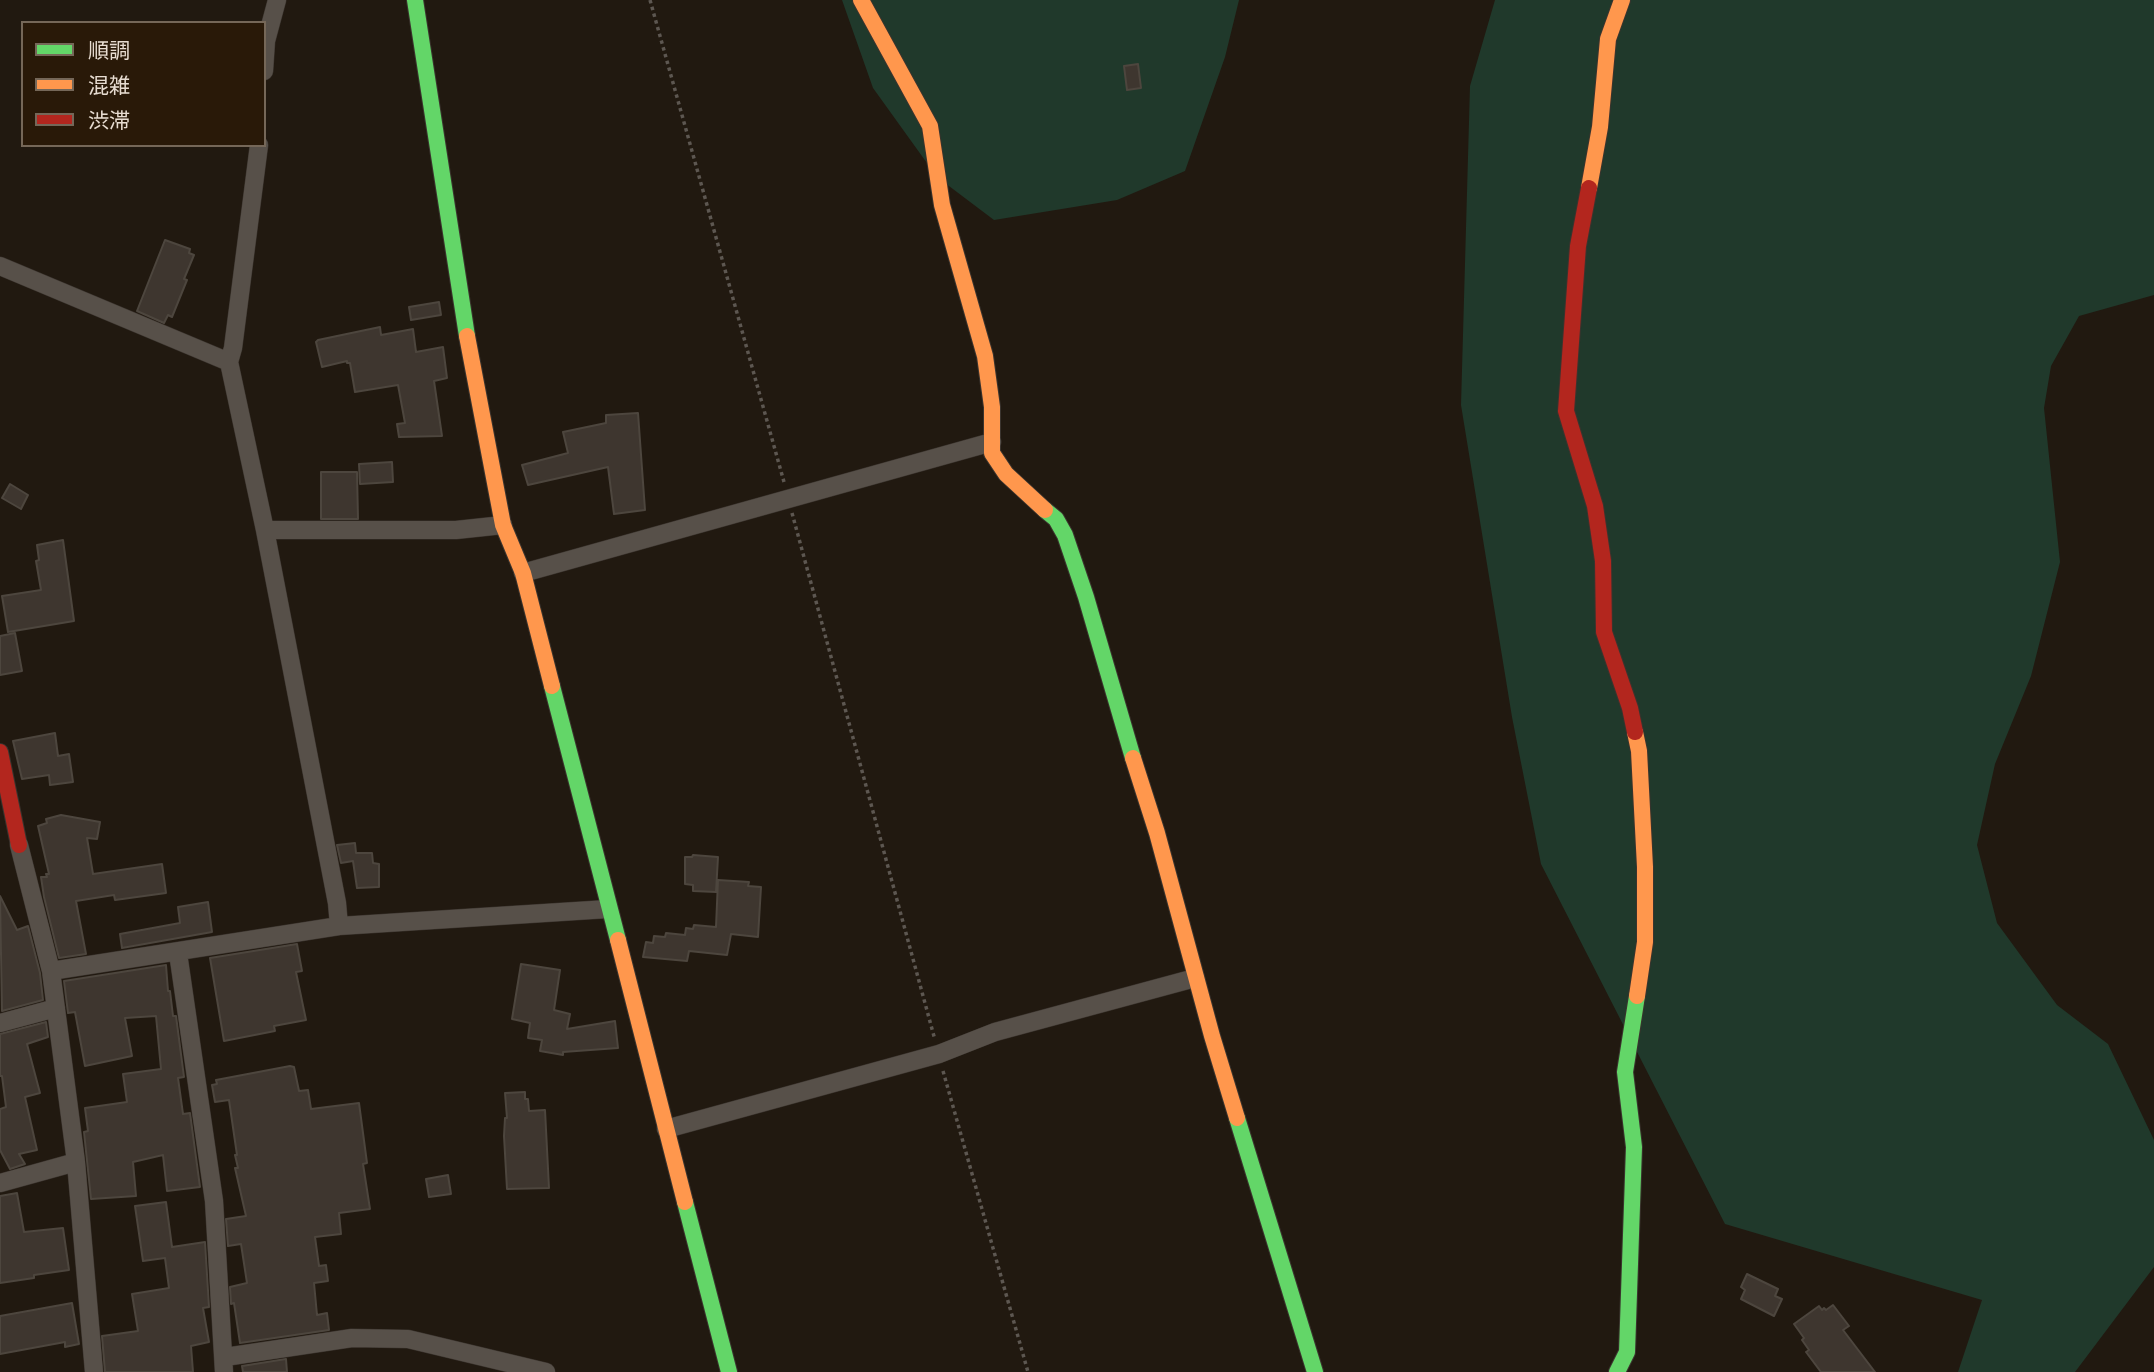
<!DOCTYPE html>
<meta charset="utf-8">
<style>
body{margin:0}
#map{position:relative;width:2154px;height:1372px;overflow:hidden;background:#211910;font-family:"Titillium Web","Noto Sans JP",sans-serif}
canvas{display:block}
.legend{position:absolute;left:21px;top:21px;width:245px;height:126px;box-sizing:border-box;background:#291908;border:2px solid #756758;margin:0;padding:9px 12px;list-style:none;font-size:21px;color:#e7dcd1}
.legend li{display:flex;align-items:center;gap:14px;height:35px}
.legend b{width:35px;border:2px solid #756758}
</style>
<div id="map">
<canvas width="2154" height="1372"></canvas>
<ul class="legend">
<li><b style="height:9px;background:#63d668"></b>順調</li>
<li><b style="height:9px;background:#ff974d"></b>混雑</li>
<li><b style="height:9px;background:#b3261e"></b>渋滞</li>
</ul>
</div>
<script>
const ctx = document.querySelector('canvas').getContext('2d');
ctx.lineJoin = 'round';
function fill(path, color) { ctx.fillStyle = color; ctx.fill(path, 'evenodd'); }
function trace(path, color, width, dash) { ctx.strokeStyle = color; ctx.lineWidth = width; ctx.lineCap = dash ? 'butt' : 'round'; ctx.setLineDash(dash || []); ctx.stroke(path); }
fill(new Path2D(`
 M 842,0 L 1239,0 L 1225,57 L 1185,171 L 1117,200 L 994,220 L 937,177 L 873,88 Z
 M 1495,0 L 2154,0 L 2154,295 L 2079,316 L 2051,366 L 2044,408 L 2060,562 L 2031,676 L 1995,764 L 1977,845 L 1997,923 L 2057,1005 L 2108,1044 L 2154,1140 L 2154,1267 L 2075,1372 L 1958,1372 L 1982,1300 L 1725,1224 L 1541,864 L 1512,717 L 1461,405 L 1470,86 Z`), '#20392b');
const building = new Path2D(`
 M 1138,64 L 1141,88 L 1127,90 L 1124,66 Z
 M 165,240 L 190,249 L 189,253 L 194,255 L 184,279 L 187,280 L 172,317 L 168,315 L 164,323 L 137,311 Z
 M 439,302 L 441,315 L 411,320 L 409,307 Z
 M 380,327 L 381,335 L 413,329 L 416,352 L 443,347 L 447,378 L 434,381 L 442,436 L 399,437 L 397,424 L 405,423 L 398,385 L 355,392 L 350,363 L 347,363 L 347,361 L 322,367 L 316,342 L 318,340 Z
 M 638,413 L 645,510 L 614,514 L 608,467 L 528,485 L 522,465 L 568,453 L 563,432 L 606,423 L 606,415 Z
 M 392,462 L 393,482 L 360,484 L 359,464 Z
 M 321,472 L 357,472 L 358,519 L 321,519 Z
 M 10,484 L 28,495 L 21,509 L 2,498 Z
 M 63,540 L 74,621 L 8,632 L 2,596 L 41,590 L 36,561 L 39,560 L 37,545 Z
 M 15,633 L 22,671 L 0,675 L 0,636 Z
 M 55,733 L 58,756 L 69,754 L 73,782 L 50,785 L 49,775 L 22,779 L 13,741 Z
 M 61,815 L 100,822 L 97,839 L 87,838 L 93,874 L 162,864 L 166,893 L 115,900 L 114,895 L 76,901 L 86,954 L 59,958 L 44,897 L 41,877 L 47,877 L 46,874 L 49,874 L 38,826 L 47,823 L 46,819 Z
 M 355,843 L 356,853 L 372,853 L 373,863 L 379,864 L 379,887 L 357,888 L 353,861 L 341,863 L 337,845 Z
 M 693,855 L 718,857 L 716,892 L 693,891 L 693,885 L 685,884 L 685,857 L 692,857 Z
 M 718,880 L 749,882 L 748,886 L 761,887 L 758,937 L 731,934 L 727,955 L 689,951 L 687,961 L 643,957 L 646,942 L 653,943 L 654,936 L 665,937 L 666,933 L 685,935 L 686,928 L 693,929 L 694,925 L 716,927 Z
 M 0,896 L 17,930 L 28,926 L 40,973 L 43,1000 L 2,1011 Z
 M 208,902 L 212,932 L 122,948 L 120,934 L 180,923 L 178,907 Z
 M 297,944 L 302,971 L 296,972 L 306,1020 L 274,1026 L 275,1031 L 224,1041 L 210,958 Z
 M 521,964 L 560,970 L 554,1010 L 570,1014 L 567,1029 L 615,1021 L 618,1048 L 563,1052 L 563,1055 L 540,1051 L 542,1040 L 528,1038 L 530,1023 L 512,1019 Z
 M 166,965 L 168,991 L 170,991 L 173,1016 L 176,1016 L 184,1077 L 178,1078 L 183,1114 L 190,1113 L 200,1187 L 167,1191 L 163,1155 L 133,1162 L 136,1196 L 91,1199 L 84,1132 L 88,1131 L 85,1108 L 127,1102 L 123,1074 L 161,1069 L 156,1016 L 125,1018 L 132,1056 L 85,1066 L 75,1012 L 68,1013 L 64,981 Z
 M 46,1022 L 48,1037 L 27,1044 L 40,1093 L 25,1097 L 37,1150 L 19,1154 L 25,1164 L 10,1169 L 0,1150 L 0,1109 L 6,1107 L 2,1076 L 0,1076 L 0,1034 Z
 M 290,1066 L 294,1067 L 299,1091 L 308,1090 L 311,1109 L 359,1103 L 367,1163 L 363,1164 L 370,1209 L 339,1213 L 341,1234 L 315,1237 L 319,1266 L 326,1265 L 328,1281 L 314,1283 L 317,1315 L 327,1313 L 329,1330 L 240,1343 L 234,1303 L 231,1304 L 230,1287 L 247,1283 L 241,1244 L 228,1246 L 226,1219 L 246,1216 L 235,1168 L 238,1168 L 235,1155 L 237,1155 L 229,1100 L 215,1102 L 212,1085 L 217,1084 L 216,1080 Z
 M 525,1092 L 525,1099 L 528,1099 L 529,1111 L 545,1110 L 549,1188 L 507,1189 L 504,1136 L 505,1118 L 507,1118 L 505,1093 Z
 M 448,1175 L 451,1194 L 429,1197 L 426,1179 Z
 M 17,1193 L 24,1232 L 63,1228 L 69,1270 L 34,1275 L 34,1278 L 0,1283 L 0,1196 Z
 M 166,1202 L 172,1247 L 205,1242 L 209,1307 L 203,1308 L 209,1342 L 191,1346 L 193,1372 L 105,1372 L 102,1336 L 138,1331 L 132,1294 L 169,1288 L 165,1258 L 143,1261 L 135,1206 Z
 M 1747,1274 L 1778,1289 L 1775,1296 L 1782,1299 L 1774,1316 L 1741,1299 L 1745,1290 L 1741,1287 Z
 M 72,1303 L 79,1344 L 65,1347 L 65,1342 L 0,1354 L 0,1316 Z
 M 1833,1305 L 1849,1326 L 1843,1330 L 1875,1372 L 1821,1372 L 1806,1352 L 1809,1350 L 1802,1340 L 1804,1338 L 1794,1324 L 1819,1306 L 1822,1310 L 1824,1308 L 1826,1310 Z
 M 286,1359 L 287,1372 L 243,1372 L 242,1366 Z`);
fill(building, '#3e362f');
trace(building, '#4d463e', 2);
const street = new Path2D(`
 M 264,71 L 266,41 L 277,0
 M 259,145 L 233,348 L 229,362 L 265,530 L 337,903 L 339,926
 M 0,266 L 229,362
 M 265,530 L 456,530 L 503,525
 M 523,573 L 992,442
 M 19,845 L 51,971 L 76,1162 L 94,1372
 M 178,953 L 214,1201 L 224,1372
 M 51,971 L 339,926 L 608,909
 M 0,1023 L 56,1008
 M 666,1129 L 939,1054 L 995,1032 L 1195,978
 M 0,1183 L 76,1162
 M 225,1357 L 352,1338 L 408,1339 L 546,1372`);
const fast = new Path2D(`
 M 415,0 L 467,336
 M 1045,510 L 1056,519 L 1065,535 L 1086,597 L 1133,758
 M 552,686 L 618,940
 M 1237,1118 L 1315,1372
 M 685,1202 L 729,1372
 M 1617,1372 L 1627,1352 L 1634,1147 L 1625,1072 L 1637,996`);
const slow = new Path2D(`
 M 861,0 L 930,126 L 942,205 L 985,356 L 992,407 L 992,453 L 1006,474 L 1045,510
 M 1589,188 L 1600,127 L 1608,39 L 1622,0
 M 467,336 L 503,525 L 523,573 L 552,686
 M 1635,732 L 1639,751 L 1645,867 L 1645,942 L 1637,996
 M 1133,758 L 1157,833 L 1212,1036 L 1237,1118
 M 618,940 L 685,1202`);
const jam = new Path2D(`
 M 1589,188 L 1578,246 L 1566,411 L 1595,506 L 1603,561 L 1604,632 L 1630,708 L 1635,732
 M 0,752 L 19,845`);
trace(street, '#3b342e', 19);
trace(fast, '#3b342e', 18);
trace(slow, '#3b342e', 18);
trace(jam, '#3b342e', 18);
trace(new Path2D(`
 M 650,0 L 784,482
 M 792,513 L 935,1040
 M 943,1071 L 1028,1372`), '#5d5751', 3.5, [3.5, 3.5]);
trace(street, '#575049', 18);
trace(fast, '#63d668', 16);
trace(slow, '#ff974d', 16);
trace(jam, '#b3261e', 16);
</script>
